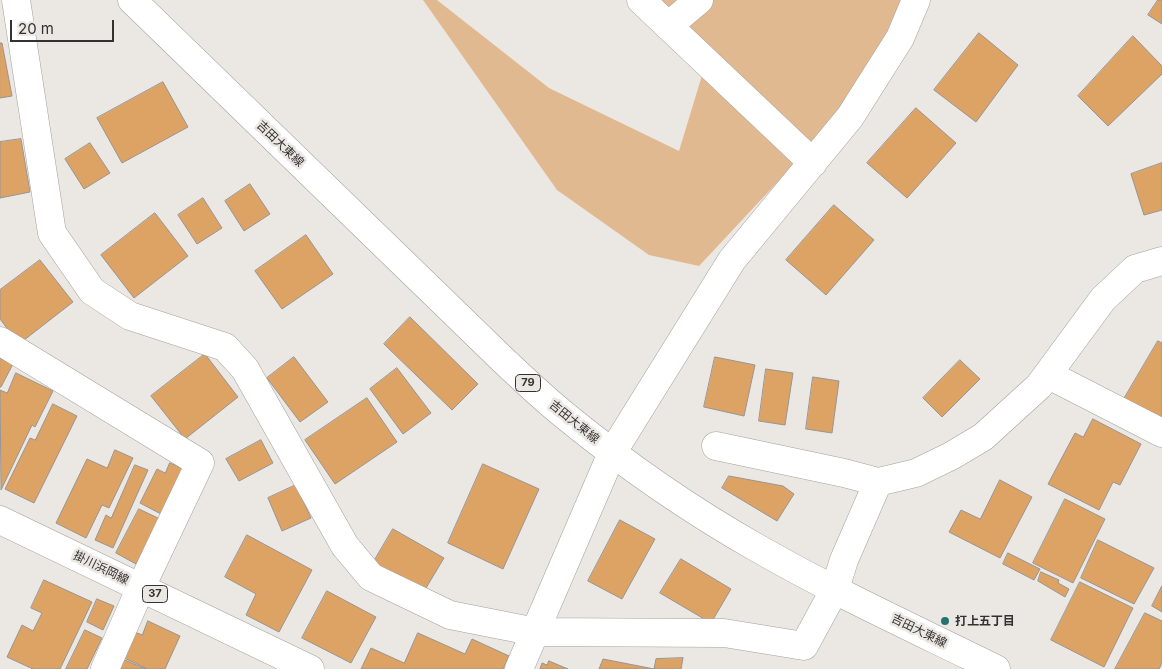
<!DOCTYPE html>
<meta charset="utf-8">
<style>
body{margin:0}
#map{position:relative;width:1162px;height:669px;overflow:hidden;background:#ebe7e3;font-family:Inter,sans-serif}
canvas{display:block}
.scale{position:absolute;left:10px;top:20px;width:104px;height:22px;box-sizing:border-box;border:2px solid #333230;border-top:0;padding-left:6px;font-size:15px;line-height:18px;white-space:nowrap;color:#333230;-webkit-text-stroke:4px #ebe7e3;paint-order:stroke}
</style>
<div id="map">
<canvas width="1162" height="669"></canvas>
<div class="scale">20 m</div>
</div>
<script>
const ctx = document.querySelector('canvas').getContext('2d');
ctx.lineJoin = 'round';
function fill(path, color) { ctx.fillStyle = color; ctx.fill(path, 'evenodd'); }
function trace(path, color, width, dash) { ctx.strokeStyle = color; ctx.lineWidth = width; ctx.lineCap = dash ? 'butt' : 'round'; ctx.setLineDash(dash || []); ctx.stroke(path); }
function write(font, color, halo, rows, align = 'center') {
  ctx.font = font + ' Inter,"Noto Sans JP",sans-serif'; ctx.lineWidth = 5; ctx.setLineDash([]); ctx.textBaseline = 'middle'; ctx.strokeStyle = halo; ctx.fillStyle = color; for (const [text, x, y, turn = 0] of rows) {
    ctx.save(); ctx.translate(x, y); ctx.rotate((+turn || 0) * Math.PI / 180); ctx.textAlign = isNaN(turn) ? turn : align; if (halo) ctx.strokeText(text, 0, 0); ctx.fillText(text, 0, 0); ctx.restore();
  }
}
fill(new Path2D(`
 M 423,0 L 437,0 L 549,88 L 679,151 L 707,59 L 656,0 L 915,0 L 874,79 L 699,266 L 649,255 L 557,190 Z`), '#e1b990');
const building = new Path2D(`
 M 1158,0 L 1162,0 L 1162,24 L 1148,15 Z
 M 979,33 L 1018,65 L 976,122 L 934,90 Z
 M 1133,36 L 1162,66 L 1162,74 L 1108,126 L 1078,96 Z
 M 0,43 L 2,43 L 12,96 L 0,98 Z
 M 163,82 L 188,127 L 122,163 L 97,118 Z
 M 916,108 L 956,143 L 907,198 L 867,163 Z
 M 21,139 L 30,192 L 0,198 L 0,142 Z
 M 90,143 L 110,173 L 84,189 L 65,159 Z
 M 1162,163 L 1162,210 L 1144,215 L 1131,174 Z
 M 250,184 L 270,214 L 244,231 L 225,201 Z
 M 203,198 L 222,228 L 197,244 L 178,215 Z
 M 834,205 L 874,240 L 826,295 L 786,260 Z
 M 155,213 L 188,256 L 134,298 L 101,255 Z
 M 306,235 L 333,274 L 282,309 L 255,271 Z
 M 40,260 L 73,302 L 19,344 L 0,319 L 0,290 Z
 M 410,317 L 478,384 L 452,410 L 384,344 Z
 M 1158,341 L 1162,343 L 1162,429 L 1121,404 Z
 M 205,354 L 238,397 L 185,439 L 151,396 Z
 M 294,357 L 328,402 L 300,422 L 267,378 Z
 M 715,357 L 755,365 L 744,416 L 704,407 Z
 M 0,358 L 13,364 L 1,387 L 0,387 Z
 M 960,360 L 980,379 L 942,417 L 923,398 Z
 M 397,368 L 431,413 L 403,434 L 370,389 Z
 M 766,369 L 793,373 L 785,425 L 759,421 Z
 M 16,373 L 53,391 L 35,427 L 32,425 L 1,490 L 0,390 L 7,393 Z
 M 813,377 L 839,381 L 832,433 L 806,429 Z
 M 367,398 L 397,442 L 335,484 L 305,440 Z
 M 53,404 L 77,416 L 34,503 L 5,489 L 30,438 L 35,440 Z
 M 1093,419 L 1141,444 L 1120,485 L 1113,482 L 1099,510 L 1048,484 L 1075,433 L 1083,437 Z
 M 261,440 L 273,463 L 239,481 L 226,459 Z
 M 115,450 L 133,458 L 109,508 L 102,505 L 86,538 L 56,523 L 87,459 L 107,468 Z
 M 170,463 L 184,469 L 161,514 L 140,503 L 157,469 L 165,473 Z
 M 483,464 L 539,489 L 503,569 L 448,543 Z
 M 135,465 L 148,470 L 113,548 L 95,540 L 106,515 L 111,518 Z
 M 729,476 L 783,486 L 794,494 L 777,521 L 722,488 Z
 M 1000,480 L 1032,497 L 1000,558 L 949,532 L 961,510 L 980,519 Z
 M 296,485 L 311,518 L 282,531 L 268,498 Z
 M 1065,499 L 1105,519 L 1073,583 L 1033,563 Z
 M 139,509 L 160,519 L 136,564 L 116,553 Z
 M 620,520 L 655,539 L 622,599 L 588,581 Z
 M 393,529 L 444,558 L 423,593 L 373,563 Z
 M 247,535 L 312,570 L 279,632 L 246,615 L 256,594 L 225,577 Z
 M 1098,540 L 1154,568 L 1134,604 L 1081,578 Z
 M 1008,553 L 1040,569 L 1034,580 L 1003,564 Z
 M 681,559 L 731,589 L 711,623 L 660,593 Z
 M 1041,572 L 1059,580 L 1058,583 L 1069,589 L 1065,597 L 1038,581 Z
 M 44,580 L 92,602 L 60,669 L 33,669 L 7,657 L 22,625 L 33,631 L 42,613 L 31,608 Z
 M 1080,582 L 1133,608 L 1104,667 L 1051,640 Z
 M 1162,586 L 1162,612 L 1152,606 Z
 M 327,591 L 376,617 L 351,663 L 302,638 Z
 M 97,599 L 114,606 L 103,630 L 87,622 Z
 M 1145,613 L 1162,621 L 1162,663 L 1159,669 L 1115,669 Z
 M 148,621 L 180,636 L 165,669 L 148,669 L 124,658 L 135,632 L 142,635 Z
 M 85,630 L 102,638 L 87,669 L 66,669 Z
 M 418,633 L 465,654 L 472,639 L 509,656 L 503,669 L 361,669 L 371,648 L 404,663 Z
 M 120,658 L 146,669 L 115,669 Z
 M 683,658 L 681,669 L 599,669 L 603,659 L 654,669 L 656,659 Z
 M 549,661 L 568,669 L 540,669 L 542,663 L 547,665 Z`);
fill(building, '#dda364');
trace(building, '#989491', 1);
const minor = new Path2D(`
 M 16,0 L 52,233 L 92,291 L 130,316 L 225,347 L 245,369 L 345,546 L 371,577 L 450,615 L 536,632 L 724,633 L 804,646 L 835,589 L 844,560 L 878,482
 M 641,0 L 813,163
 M 668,26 L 699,0
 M 0,341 L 200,463 L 141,587 L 105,669
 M 1049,375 L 1162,433
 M 716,446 L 844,473 L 878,482 L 916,473 L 951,456 L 983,437 L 1039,386 L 1103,299 L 1135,269 L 1162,261
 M 519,669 L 612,453 L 732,260 L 850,117 L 900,38 L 916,0`);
const major = new Path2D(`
 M 132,0 L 501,358 C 521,377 541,396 563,414 C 624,464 690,510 759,549 C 836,593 917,630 996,669
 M 0,520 L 310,669`);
trace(minor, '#a3a09c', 29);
trace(major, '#a3a09c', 29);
trace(minor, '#fff', 28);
trace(major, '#fff', 28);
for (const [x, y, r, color] of [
 [945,621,5,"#277271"]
]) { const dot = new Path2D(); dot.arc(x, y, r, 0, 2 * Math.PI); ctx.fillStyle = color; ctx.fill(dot); trace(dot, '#ebe7e3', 2); }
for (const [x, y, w] of [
 [528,383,25],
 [155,594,25]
]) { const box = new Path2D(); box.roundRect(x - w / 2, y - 8.5, w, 17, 4); ctx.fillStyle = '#ebe7e3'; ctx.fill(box); trace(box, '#333230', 1); }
write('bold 11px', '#333230', null, [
 ["79",528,383],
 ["37",155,594]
]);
write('12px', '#333230', '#ebe7e3', [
 ["吉田大東線",280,144,44],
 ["吉田大東線",574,422,39],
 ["掛川浜岡線",101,568,26],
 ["吉田大東線",919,631,26]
]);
write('bold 12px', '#333230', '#ebe7e3', [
 ["打上五丁目",955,621]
], 'left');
</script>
